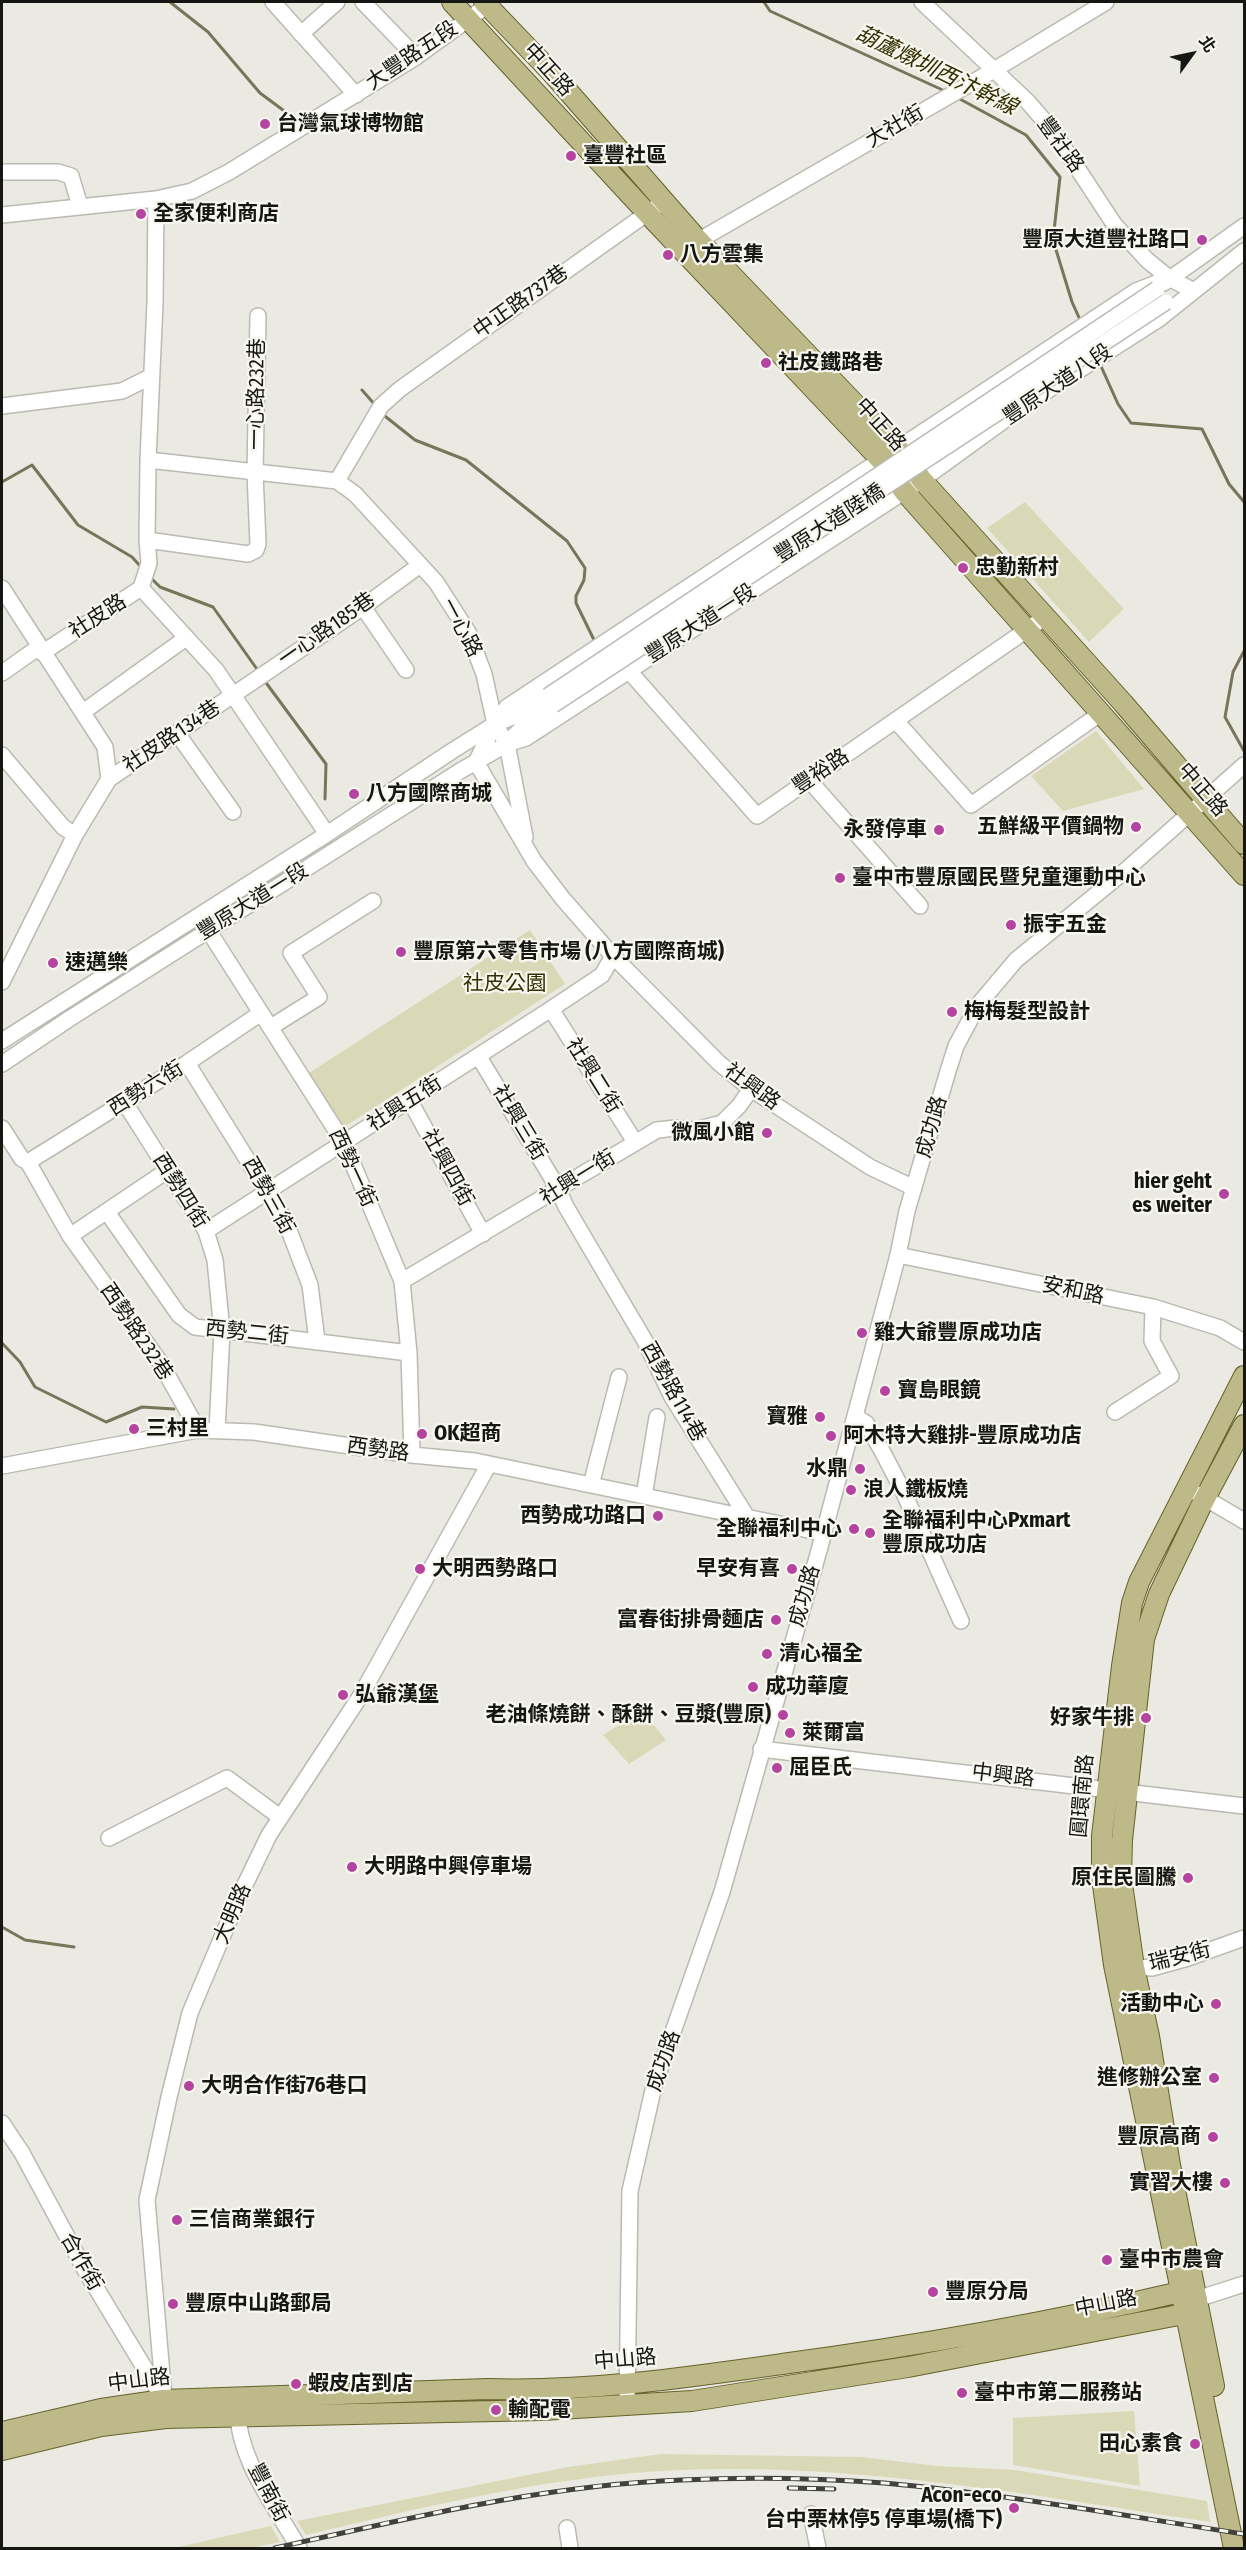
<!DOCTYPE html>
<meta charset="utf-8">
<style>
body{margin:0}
#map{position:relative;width:1246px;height:2550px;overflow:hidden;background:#eaeae2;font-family:"Fira Sans Condensed","Noto Sans TC",sans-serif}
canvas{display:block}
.frame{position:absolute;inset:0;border:3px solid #161613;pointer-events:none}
.north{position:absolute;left:1162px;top:24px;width:60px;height:60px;-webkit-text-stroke:4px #f8f7ef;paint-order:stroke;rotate:57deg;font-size:16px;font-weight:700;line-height:24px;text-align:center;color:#161613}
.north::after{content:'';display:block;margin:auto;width:21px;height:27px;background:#161613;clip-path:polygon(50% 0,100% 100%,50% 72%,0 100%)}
</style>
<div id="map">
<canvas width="1246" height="2550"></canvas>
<div class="frame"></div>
<div class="north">北</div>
</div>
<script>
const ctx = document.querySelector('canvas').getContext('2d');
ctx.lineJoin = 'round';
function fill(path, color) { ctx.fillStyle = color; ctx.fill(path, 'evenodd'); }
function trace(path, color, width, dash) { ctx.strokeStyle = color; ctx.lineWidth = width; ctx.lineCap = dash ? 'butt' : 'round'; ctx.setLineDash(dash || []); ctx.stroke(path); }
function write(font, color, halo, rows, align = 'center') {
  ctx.font = font + ' "Fira Sans Condensed","Noto Sans TC",sans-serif'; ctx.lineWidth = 4.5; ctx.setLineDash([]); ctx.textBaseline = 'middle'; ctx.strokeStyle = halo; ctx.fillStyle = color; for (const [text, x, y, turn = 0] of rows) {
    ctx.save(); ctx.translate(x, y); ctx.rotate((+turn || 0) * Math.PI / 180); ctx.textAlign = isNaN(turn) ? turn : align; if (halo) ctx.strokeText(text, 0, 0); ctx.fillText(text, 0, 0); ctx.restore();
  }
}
fill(new Path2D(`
 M 1025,502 L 1124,609 L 1089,642 L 987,528 Z
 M 1096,731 L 1144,789 L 1063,811 L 1031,776 Z
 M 530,930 L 565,984 L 344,1127 L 309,1073 Z
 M 642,1711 L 666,1740 L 629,1764 L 603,1735 Z
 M 1134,2411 L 1140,2486 L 1013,2465 L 1013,2418 Z
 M 661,2454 L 861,2457 L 938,2466 L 1015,2470 L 1207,2501 L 1210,2522 C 1035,2496 859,2463 681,2470 C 554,2475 429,2506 306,2535 L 297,2521 L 568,2467 Z
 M 271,2526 L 280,2542 L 251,2548 L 174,2548 Z`), '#dad9b7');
trace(new Path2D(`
 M 170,2 L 208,32 L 260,93 L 291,116
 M 764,2 L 770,11 L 947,92
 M 958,98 L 1026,135 L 1060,177 L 1053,240 L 1072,302 L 1081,322
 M 1100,364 L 1118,404 L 1131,423 L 1202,429 L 1229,484 L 1244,502
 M 362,390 L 376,406
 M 381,413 L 415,440 L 466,460 L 567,541 L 585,568 L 584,580 L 576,596 L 576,603 L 595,642
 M 2,482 L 32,465 L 78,525 L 132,557 L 142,568
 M 151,578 L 160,587 L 213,607 L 259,672
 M 1244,651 L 1233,672 L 1225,717 L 1244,751
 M 264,680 L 326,764 L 325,799
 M 2,1343 L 20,1362 L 35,1387 L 106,1422 L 142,1407 L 174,1409
 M 2,1927 L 25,1940 L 74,1947`), '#77755a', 3);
const minor = new Path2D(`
 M 273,2 L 356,95
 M 363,2 L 416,57
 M 922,2 L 1028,102 L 1053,131 L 1114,224 L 1147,260 L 1169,278 L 1192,290
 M 301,34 L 337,2
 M 2,172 L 58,172 L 71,176 L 80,206
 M 2,215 L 156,199 L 192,191 L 229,172 L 416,57 L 492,2
 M 691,245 L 994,70 L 1106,2
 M 1164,283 L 1244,226
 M 2,406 L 122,391 L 150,377
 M 148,460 L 337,481 L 355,494 L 436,582 L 468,632 L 484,674 L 495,724 L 507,744 L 525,837
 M 337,481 L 381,406 L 400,389 L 663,202
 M 147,540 L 248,554 L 256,550 L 258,544 L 255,473 L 258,316
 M 2,588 L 105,747 L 109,779 L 75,835 L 2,982
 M 141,588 L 216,670 L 327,834
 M 363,607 L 406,670
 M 42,653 L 141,588 L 149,563 L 147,540 L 148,460 L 155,303 L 156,199
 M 629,671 L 757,816 L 1044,618
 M 2,673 L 39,647
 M 83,712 L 186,638
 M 896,721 L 971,805 L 1101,713
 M 177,733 L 233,812
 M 509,741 L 524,726 L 553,705
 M 2,755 L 63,827 L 75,835
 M 109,779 L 363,607 L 420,565
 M 809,780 L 920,906
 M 203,922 L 344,1143 L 402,1281 L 409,1353 L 412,1455
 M 551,1009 L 635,1142
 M 271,1027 L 319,997 L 291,953 L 373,901
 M 2,1041 L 327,834 L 452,751 L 495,724 L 515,716 L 548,696
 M 479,1057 L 559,1190 L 565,1205 L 645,1341 L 672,1397 L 747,1517
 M 187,1063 L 285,1220 L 310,1285 L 317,1341
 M 2,1064 L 69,1019 L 460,771 L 507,744 L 526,738 L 922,480 L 1028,403 L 1159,319 L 1244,251
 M 410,1101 L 483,1234
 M 125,1103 L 206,1231 L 215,1260 L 222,1331 L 217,1430
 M 2,1128 L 22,1159 L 28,1162 L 70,1236 L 160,1362 L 198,1430
 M 28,1162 L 187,1063 L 261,1013
 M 914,1188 L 870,1167 L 751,1089 L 719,1063 L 613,956 L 563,899 L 534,861 L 476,762 L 495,724 L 507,707 L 1136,291 L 1169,278
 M 107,1212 L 179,1315 L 195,1327 L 409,1353
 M 206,1231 L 551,1009 L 602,975 L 613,956
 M 70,1236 L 168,1170
 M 898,1255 L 1153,1307 L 1220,1328 L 1244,1342
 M 402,1281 L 657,1130 L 676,1128 L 695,1130 L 722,1123 L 739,1106 L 751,1089
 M 1115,1412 L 1171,1376 L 1152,1341 L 1153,1307
 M 855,1416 L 866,1423 L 882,1451 L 903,1491 L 961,1621
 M 2,1466 L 198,1430 L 254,1432 L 412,1455 L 475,1461 L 823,1533
 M 591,1485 L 619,1377
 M 1198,1494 L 1244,1521
 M 644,1496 L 657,1417
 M 761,1749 L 1244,1806
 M 109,1838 L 227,1778 L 280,1817
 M 1123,1966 L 1152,1968 L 1188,1958 L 1244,1938
 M 2,2123 L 22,2153 L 84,2268 L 162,2397
 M 1197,2299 L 1244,2284
 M 627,2403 L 630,2191 L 654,2086 L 722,1892 L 820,1547 L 898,1255 L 907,1211 L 948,1071 L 956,1046 L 978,1005 L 1016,960 L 1126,870 L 1244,765
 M 237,2408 C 239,2462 274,2504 299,2548
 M 165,2410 L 147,2200 L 169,2097 L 190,2013 L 239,1897 L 269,1835 L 361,1695 L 489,1464
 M 811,2514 L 818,2548
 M 567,2528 L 570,2548`);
const major = new Path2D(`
 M 452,2 L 647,213 L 882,461 L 904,491 L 1244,875
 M 484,2 L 552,73 L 698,240 L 899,450 L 922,480 L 1123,703 L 1244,844
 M 1214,2386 L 1170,2165 L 1149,2036 L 1134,1967 L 1121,1877 L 1122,1840 L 1144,1639 L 1159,1594 L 1202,1504 L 1244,1425
 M 2,2432 L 101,2409 L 163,2400 L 488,2389 C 587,2392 684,2378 782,2364 C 916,2346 1048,2323 1180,2292 L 1197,2299
 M 2,2450 L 101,2426 L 166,2418 L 543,2410 L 692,2401 L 908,2367 L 1184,2314
 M 1234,2548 L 1114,1965 L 1102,1878 L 1102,1836 L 1122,1666 L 1132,1603 L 1139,1582 L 1244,1376`);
trace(minor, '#babab2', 18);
trace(major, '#66622b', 22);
trace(minor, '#fff', 15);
trace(major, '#bdb988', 20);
const rail = new Path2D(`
 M 789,2488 L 834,2489
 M 275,2548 C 410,2518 544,2485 682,2480 C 749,2477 817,2478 884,2483 C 1005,2494 1125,2516 1244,2534`);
trace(rail, '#41413d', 5);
trace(rail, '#f8f7ef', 3, [9]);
const minorBridge = new Path2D(`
 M 548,696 L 1157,289
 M 553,705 L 1166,302`);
trace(minorBridge, '#babab2', 18, []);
trace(minorBridge, '#fff', 15);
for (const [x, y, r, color] of [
 [265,124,6,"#b444a0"],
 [571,156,6,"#b444a0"],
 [141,214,6,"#b444a0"],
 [1202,240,6,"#b444a0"],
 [668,255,6,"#b444a0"],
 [766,363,6,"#b444a0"],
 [963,568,6,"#b444a0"],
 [354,794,6,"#b444a0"],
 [1136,827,6,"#b444a0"],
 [939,830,6,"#b444a0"],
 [840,878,6,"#b444a0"],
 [1011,925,6,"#b444a0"],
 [401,952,6,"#b444a0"],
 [53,963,6,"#b444a0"],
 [952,1012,6,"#b444a0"],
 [767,1133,6,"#b444a0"],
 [1224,1194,6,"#b444a0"],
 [862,1333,6,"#b444a0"],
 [885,1391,6,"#b444a0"],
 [820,1417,6,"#b444a0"],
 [134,1429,6,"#b444a0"],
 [422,1434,6,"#b444a0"],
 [831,1436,6,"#b444a0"],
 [860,1469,6,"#b444a0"],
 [851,1490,6,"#b444a0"],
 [658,1516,6,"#b444a0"],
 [854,1529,6,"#b444a0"],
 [870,1533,6,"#b444a0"],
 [420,1569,6,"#b444a0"],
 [792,1569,6,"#b444a0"],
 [776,1620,6,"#b444a0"],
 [767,1654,6,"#b444a0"],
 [753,1687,6,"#b444a0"],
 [343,1695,6,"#b444a0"],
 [783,1715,6,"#b444a0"],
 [1146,1718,6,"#b444a0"],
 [790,1733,6,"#b444a0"],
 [777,1768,6,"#b444a0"],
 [352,1867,6,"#b444a0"],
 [1188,1878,6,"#b444a0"],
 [1216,2004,6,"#b444a0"],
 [1214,2078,6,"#b444a0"],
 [189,2086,6,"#b444a0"],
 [1213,2137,6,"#b444a0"],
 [1225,2183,6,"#b444a0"],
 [177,2220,6,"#b444a0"],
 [1107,2260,6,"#b444a0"],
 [933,2292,6,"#b444a0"],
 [173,2304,6,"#b444a0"],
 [296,2384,6,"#b444a0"],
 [962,2393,6,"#b444a0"],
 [496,2410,6,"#b444a0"],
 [1195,2444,6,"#b444a0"],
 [1014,2508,6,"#b444a0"]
]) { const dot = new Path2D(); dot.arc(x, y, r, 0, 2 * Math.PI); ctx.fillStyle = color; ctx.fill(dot); trace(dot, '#f8f7ef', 2); }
write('21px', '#161613', '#f8f7ef', [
 ["大豐路五段",412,56,-34],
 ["中正路",548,70,48],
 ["大社街",895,127,-30],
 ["豐社路",1060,145,54],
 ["中正路737巷",521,302,-35],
 ["豐原大道八段",1058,385,-34],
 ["一心路232巷",257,394,-89],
 ["中正路",880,425,48],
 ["豐原大道陸橋",830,524,-33],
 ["社皮路",98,617,-33],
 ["豐原大道一段",701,624,-33],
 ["一心路",461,628,62],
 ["一心路185巷",327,630,-35],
 ["社皮路134巷",172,737,-34],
 ["豐裕路",821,772,-34],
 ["中正路",1202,790,49],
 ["豐原大道一段",253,902,-32],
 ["社興二街",593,1076,58],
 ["社興路",752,1087,36],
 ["西勢六街",146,1089,-32],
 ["社興五街",405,1104,-33],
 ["社興三街",519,1123,59],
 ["成功路",932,1127,-74],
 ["西勢一街",352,1168,65],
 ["社興四街",447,1168,61],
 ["社興一街",578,1178,-32],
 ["西勢四街",180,1191,58],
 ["西勢三街",268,1196,61],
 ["安和路",1073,1291,12],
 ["西勢路232巷",136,1332,56],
 ["西勢二街",247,1333,6],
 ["西勢路114巷",673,1392,61],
 ["西勢路",378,1450,8],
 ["成功路",805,1596,-74],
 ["中興路",1003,1776,7],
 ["圓環南路",1083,1796,-85],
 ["大明路",233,1914,-67],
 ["瑞安街",1180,1957,-14],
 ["成功路",664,2061,-71],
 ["合作街",81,2262,60],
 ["中山路",1106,2304,-11],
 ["中山路",625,2360,-5],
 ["中山路",139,2381,-7],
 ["豐南街",268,2493,62]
]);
write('bold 21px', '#161613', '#f8f7ef', [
 ["台灣氣球博物館",277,124],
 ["臺豐社區",583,156],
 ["全家便利商店",153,214],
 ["豐原大道豐社路口",1190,240,"right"],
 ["八方雲集",680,255],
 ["社皮鐵路巷",778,363],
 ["忠勤新村",975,568],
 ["八方國際商城",366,794],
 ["五鮮級平價鍋物",1124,827,"right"],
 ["永發停車",927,830,"right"],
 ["臺中市豐原國民暨兒童運動中心",852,878],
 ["振宇五金",1023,925],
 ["豐原第六零售市場 (八方國際商城)",413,952],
 ["速邁樂",65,963],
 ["梅梅髮型設計",964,1012],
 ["微風小館",755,1133,"right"],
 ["hier geht",1212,1182,"right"],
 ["es weiter",1212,1206,"right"],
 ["雞大爺豐原成功店",874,1333],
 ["寶島眼鏡",897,1391],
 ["寶雅",808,1417,"right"],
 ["三村里",146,1429],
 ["OK超商",434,1434],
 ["阿木特大雞排-豐原成功店",843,1436],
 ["水鼎",848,1469,"right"],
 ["浪人鐵板燒",863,1490],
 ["西勢成功路口",646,1516,"right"],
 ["全聯福利中心Pxmart",882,1521],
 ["豐原成功店",882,1545],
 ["全聯福利中心",842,1529,"right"],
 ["大明西勢路口",432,1569],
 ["早安有喜",780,1569,"right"],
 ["富春街排骨麵店",764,1620,"right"],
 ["清心福全",779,1654],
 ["成功華廈",765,1687],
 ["弘爺漢堡",355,1695],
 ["老油條燒餅、酥餅、豆漿(豐原)",771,1715,"right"],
 ["好家牛排",1134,1718,"right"],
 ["萊爾富",802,1733],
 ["屈臣氏",789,1768],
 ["大明路中興停車場",364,1867],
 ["原住民圖騰",1176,1878,"right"],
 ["活動中心",1204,2004,"right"],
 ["進修辦公室",1202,2078,"right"],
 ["大明合作街76巷口",201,2086],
 ["豐原高商",1201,2137,"right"],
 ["實習大樓",1213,2183,"right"],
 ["三信商業銀行",189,2220],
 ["臺中市農會",1119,2260],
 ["豐原分局",945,2292],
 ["豐原中山路郵局",185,2304],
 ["蝦皮店到店",308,2384],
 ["臺中市第二服務站",974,2393],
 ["輸配電",508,2410],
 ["田心素食",1183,2444,"right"],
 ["Acon-eco",1002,2496,"right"],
 ["台中栗林停5 停車場(橋下)",1002,2520,"right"]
], 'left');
write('21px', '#343000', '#f8f7ef', [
 ["社皮公園",505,984]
]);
write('italic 22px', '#322e00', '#f8f7ef', [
 ["葫蘆燉圳西汴幹線",936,71,26]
]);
</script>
